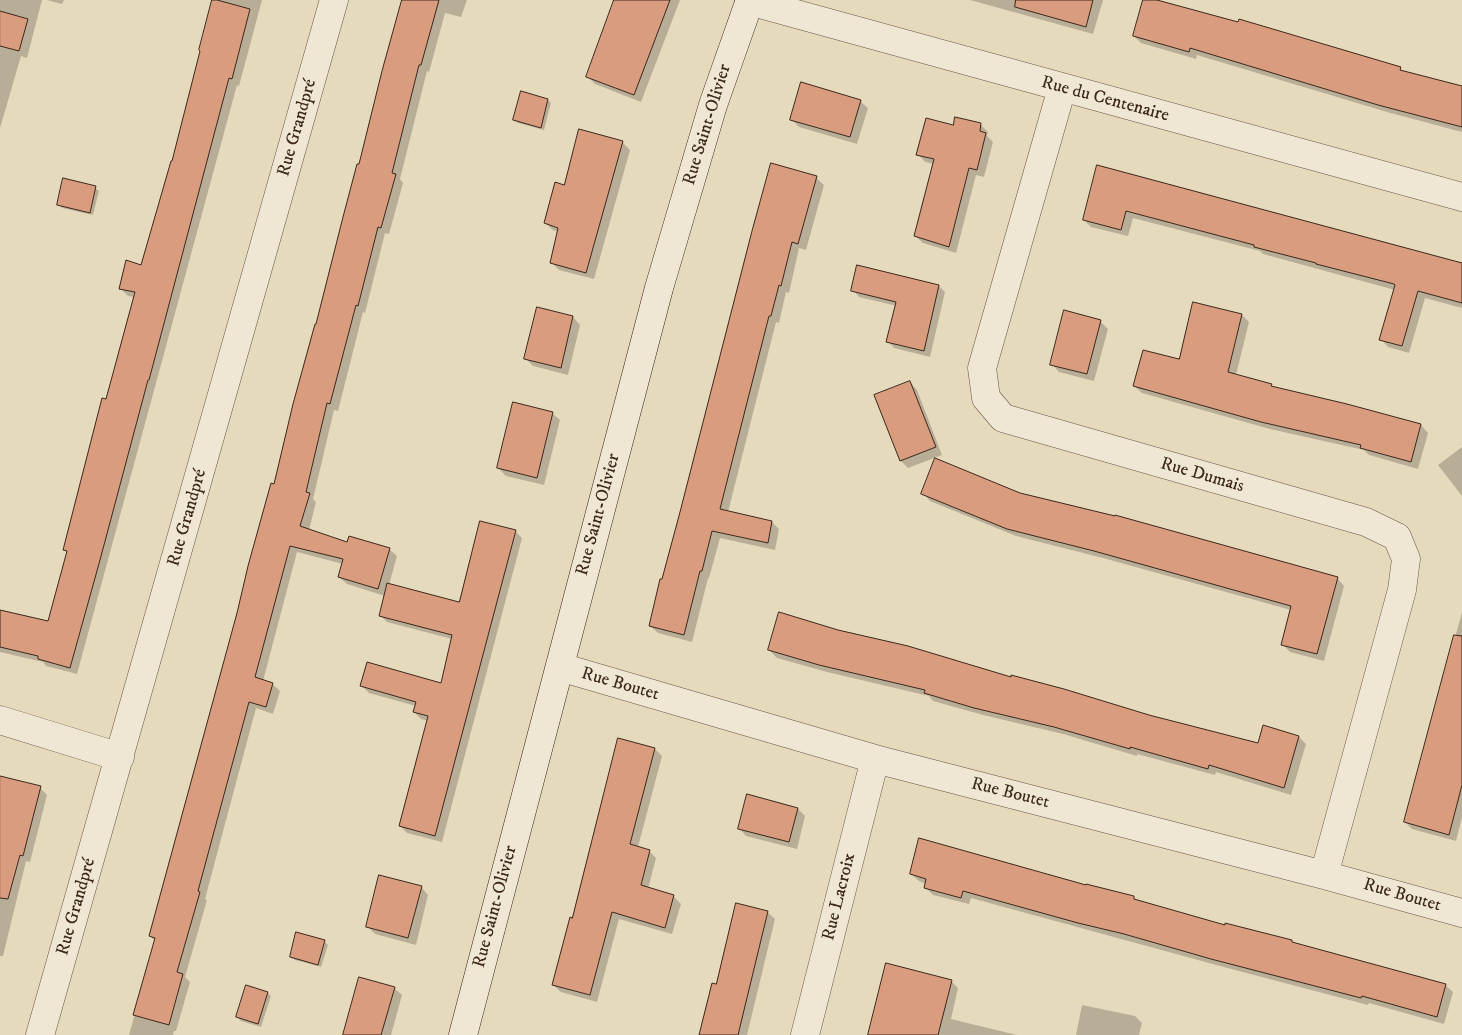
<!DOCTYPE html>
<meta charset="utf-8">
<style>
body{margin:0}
canvas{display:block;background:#e6dabd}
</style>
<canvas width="1462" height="1035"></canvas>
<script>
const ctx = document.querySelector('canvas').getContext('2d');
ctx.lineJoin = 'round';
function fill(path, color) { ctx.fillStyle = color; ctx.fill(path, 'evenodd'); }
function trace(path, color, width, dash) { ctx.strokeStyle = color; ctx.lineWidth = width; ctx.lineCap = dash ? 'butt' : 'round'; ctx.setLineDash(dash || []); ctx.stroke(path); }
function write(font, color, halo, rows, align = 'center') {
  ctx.font = font + ' "IM FELL DW Pica",serif'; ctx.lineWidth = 4; ctx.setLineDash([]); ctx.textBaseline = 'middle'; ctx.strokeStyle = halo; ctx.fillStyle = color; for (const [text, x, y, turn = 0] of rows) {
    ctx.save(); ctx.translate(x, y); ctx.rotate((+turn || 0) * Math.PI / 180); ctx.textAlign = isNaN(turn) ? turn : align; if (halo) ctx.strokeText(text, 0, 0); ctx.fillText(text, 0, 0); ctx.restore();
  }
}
fill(new Path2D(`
 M 0,0 L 42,0 L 27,58 L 21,56 L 0,128 Z
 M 47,0 L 64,0 L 62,4 Z
 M 212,0 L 262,0 L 239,86 L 237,85 L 77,674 L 46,666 L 43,662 L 0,652 L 0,612 L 49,623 L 68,553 L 64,550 L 135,297 L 128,296 L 120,288 L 142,266 L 173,163 L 202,52 Z
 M 406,0 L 467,0 L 461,17 L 445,13 L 429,72 L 427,71 L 400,179 L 403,183 L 389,234 L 385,233 L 365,313 L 363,312 L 338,411 L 334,410 L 313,499 L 316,502 L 309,530 L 348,544 L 389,549 L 397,556 L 389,585 L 460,603 L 515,531 L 522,538 L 442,842 L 407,833 L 400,826 L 429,721 L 421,719 L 414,712 L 416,706 L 369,693 L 362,686 L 442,685 L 452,639 L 387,622 L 380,615 L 385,596 L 347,584 L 339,577 L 343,564 L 297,552 L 263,681 L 272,684 L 280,691 L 273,714 L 256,708 L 205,899 L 207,900 L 185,977 L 190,982 L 176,1031 L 174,1031 L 173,1035 L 129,1035 L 155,941 L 150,936 Z
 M 634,0 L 680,0 L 641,102 L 595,84 L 587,76 Z
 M 970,0 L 1103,0 L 1093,34 Z
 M 1144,0 L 1152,0 L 1462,87 L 1462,132 L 1387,112 L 1197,55 L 1196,59 L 1141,43 L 1134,36 Z
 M 548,100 L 551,103 L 544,130 L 518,123 L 515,120 Z
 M 860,101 L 868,108 L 857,144 L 799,127 L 791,119 Z
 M 981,125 L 988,132 L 987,136 L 993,142 L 984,177 L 976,175 L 956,253 L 923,243 L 915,236 L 934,164 L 925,162 L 918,154 L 954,126 Z
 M 622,142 L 630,150 L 594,279 L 559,270 L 551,262 L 559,232 L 553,230 L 545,223 L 565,186 Z
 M 1098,166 L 1462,264 L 1462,308 L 1425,298 L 1409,353 L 1388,347 L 1381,339 L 1395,290 L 1263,254 L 1260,251 L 1133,218 L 1128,236 L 1091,227 L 1084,220 Z
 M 816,178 L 824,185 L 806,250 L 799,248 L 789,293 L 786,292 L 779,323 L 776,322 L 728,512 L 772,522 L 779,529 L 775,550 L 720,538 L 709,578 L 708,578 L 692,642 L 658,633 L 650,626 L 662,581 Z
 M 95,188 L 99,191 L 93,215 L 62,208 L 58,204 Z
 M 939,286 L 945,292 L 930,357 L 894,348 L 888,341 L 897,306 L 859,297 L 853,290 Z
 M 1242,315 L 1249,322 L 1236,375 L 1271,385 L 1274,388 L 1347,405 L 1421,425 L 1428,433 L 1418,469 L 1369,455 L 1364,450 L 1270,429 L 1142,393 L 1134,386 L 1179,361 Z
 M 573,317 L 580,325 L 568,375 L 533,366 L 526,359 Z
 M 1100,321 L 1108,329 L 1094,381 L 1059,372 L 1052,364 Z
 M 910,382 L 917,390 L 942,455 L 908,468 L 901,461 Z
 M 552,413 L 560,420 L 544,485 L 506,476 L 498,468 Z
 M 1462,447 L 1462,496 L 1438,465 Z
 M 923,493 L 1020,494 L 1337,578 L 1344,586 L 1324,661 L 1290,652 L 1282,644 L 1291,610 L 1103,558 L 1016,536 L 930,501 Z
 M 1462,612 L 1462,817 L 1456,841 L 1412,829 L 1405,822 Z
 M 769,650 L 1012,679 L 1258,745 L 1299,737 L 1306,744 L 1291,795 L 1216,772 L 1215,775 L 1137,754 L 1137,756 L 1063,734 L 983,715 L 933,701 L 929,696 L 827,672 L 777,658 Z
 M 655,749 L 662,756 L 638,847 L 649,851 L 656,858 L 648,889 L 674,897 L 681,904 L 672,934 L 619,919 L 597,1002 L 561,992 L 553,985 L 573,919 Z
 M 0,777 L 40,788 L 47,795 L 30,862 L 26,861 L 3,956 L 0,956 Z
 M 798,809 L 805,816 L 797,849 L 746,836 L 739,828 Z
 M 911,874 L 1086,886 L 1134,898 L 1137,901 L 1226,926 L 1291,941 L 1294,943 L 1445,985 L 1453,992 L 1444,1024 L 1369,1003 L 1368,1005 L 1220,966 L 971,898 L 969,904 L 933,895 L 925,887 L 926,884 L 919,881 Z
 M 421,887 L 428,895 L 416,945 L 375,934 L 367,926 Z
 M 767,912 L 775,919 L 747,1035 L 701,1035 L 717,985 Z
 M 324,941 L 328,945 L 321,967 L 295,960 L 291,957 Z
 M 951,981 L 958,988 L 951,1019 L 1017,1035 L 869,1035 Z
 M 394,988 L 402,995 L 391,1035 L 344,1035 Z
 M 267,993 L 271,996 L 261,1027 L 241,1021 L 237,1017 Z
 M 1082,1005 L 1135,1016 L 1142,1023 L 1139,1035 L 1076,1035 Z`), '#0003');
const building = new Path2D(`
 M 212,0 L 217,0 L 250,9 L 232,79 L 229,78 L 149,380 L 148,380 L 100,560 L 70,668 L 38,659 L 38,656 L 0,647 L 0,610 L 48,621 L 67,551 L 63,550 L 83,472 L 102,398 L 106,399 L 135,292 L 119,289 L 126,260 L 141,265 L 171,161 L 172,161 L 200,51 L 199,50 Z
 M 402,0 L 439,0 L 421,65 L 419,65 L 392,173 L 396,174 L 381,228 L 378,227 L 358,306 L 356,305 L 330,404 L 327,403 L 306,492 L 310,493 L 300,526 L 347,542 L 349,536 L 390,548 L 378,589 L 338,577 L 343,559 L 290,546 L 255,677 L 273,683 L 266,707 L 249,702 L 198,891 L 200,892 L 177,972 L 183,974 L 169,1025 L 133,1015 L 155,938 L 149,936 L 237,613 L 248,566 L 271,483 L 274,484 L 293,404 L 315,324 L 316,324 L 343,217 L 357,164 L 359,164 L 382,71 Z
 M 614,0 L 670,0 L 634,95 L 586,77 Z
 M 1016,0 L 1093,0 L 1086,27 L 1015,7 Z
 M 1143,0 L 1157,0 L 1238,22 L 1239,19 L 1401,67 L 1400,70 L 1462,86 L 1462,127 L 1378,105 L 1190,48 L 1189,52 L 1133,36 Z
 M 0,11 L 28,19 L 19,51 L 0,46 Z
 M 801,82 L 861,100 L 850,137 L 790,120 Z
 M 521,91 L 548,99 L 541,128 L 513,120 Z
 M 955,117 L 981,123 L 980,131 L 986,133 L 977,170 L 969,168 L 949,247 L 914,236 L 934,159 L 916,155 L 926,118 L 953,125 Z
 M 579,129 L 623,141 L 586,273 L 550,263 L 558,228 L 544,223 L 555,182 L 564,185 Z
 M 771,163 L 817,176 L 798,244 L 792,242 L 781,286 L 779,285 L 771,316 L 769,316 L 720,509 L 772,521 L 768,543 L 712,531 L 702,571 L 700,571 L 684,635 L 649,626 L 660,579 L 662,579 L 680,512 L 752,231 Z
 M 1097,165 L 1462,263 L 1462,303 L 1418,291 L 1402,346 L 1379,340 L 1395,285 L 1394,284 L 1316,264 L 1316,263 L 1254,247 L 1254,245 L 1126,211 L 1121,230 L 1083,220 Z
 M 63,178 L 96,186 L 90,213 L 57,205 Z
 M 857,265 L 939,285 L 924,351 L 886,342 L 896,302 L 851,291 Z
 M 1193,302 L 1242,314 L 1228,372 L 1272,384 L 1271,386 L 1347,404 L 1421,424 L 1411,462 L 1360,448 L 1361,445 L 1261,422 L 1133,386 L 1143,350 L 1179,359 Z
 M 537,307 L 573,316 L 561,368 L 524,359 Z
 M 1064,310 L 1101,320 L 1087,374 L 1050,365 Z
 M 910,381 L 936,447 L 900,461 L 874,395 Z
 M 513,402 L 553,412 L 537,478 L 497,468 Z
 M 935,458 L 1020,493 L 1115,516 L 1115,515 L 1338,577 L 1317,654 L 1281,645 L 1291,606 L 1094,551 L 1007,529 L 921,494 Z
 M 480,521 L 516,530 L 435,836 L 399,826 L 428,716 L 413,712 L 416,702 L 360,686 L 367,662 L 441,683 L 452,635 L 379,616 L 387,583 L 459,602 Z
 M 779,612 L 838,630 L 908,646 L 1011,677 L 1011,675 L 1064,689 L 1149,715 L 1258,743 L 1263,725 L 1299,736 L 1284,788 L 1209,765 L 1208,769 L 1130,747 L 1130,749 L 1054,727 L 974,708 L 924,693 L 925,690 L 819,665 L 768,650 Z
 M 1454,635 L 1462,636 L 1462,785 L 1449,835 L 1404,822 Z
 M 618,738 L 655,748 L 630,844 L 650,850 L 641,885 L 674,895 L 665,928 L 612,912 L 590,995 L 552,985 L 570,917 L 572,918 Z
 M 0,776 L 41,786 L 23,856 L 20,855 L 8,899 L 0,898 Z
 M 747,794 L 798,808 L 789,842 L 738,829 Z
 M 919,838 L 1086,885 L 1086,884 L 1134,896 L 1134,899 L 1225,925 L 1225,923 L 1292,940 L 1292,942 L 1446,984 L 1437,1017 L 1362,996 L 1361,998 L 1211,959 L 1124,934 L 1078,923 L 963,891 L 961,898 L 924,888 L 926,879 L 910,874 Z
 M 379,875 L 422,886 L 408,938 L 366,927 Z
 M 736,903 L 768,911 L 738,1035 L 699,1035 L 712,983 L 716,984 Z
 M 296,932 L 325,940 L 318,965 L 290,957 Z
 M 886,963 L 952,980 L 938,1035 L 868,1035 Z
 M 359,977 L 395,987 L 381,1035 L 343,1035 Z
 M 246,985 L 268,992 L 258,1024 L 236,1017 Z`);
fill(building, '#d99c7e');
trace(building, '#3b271b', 1);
const street = new Path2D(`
 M 749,1 L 1462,197
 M 1062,88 L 982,368 L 986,398 L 1003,418 L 1366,522 L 1397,537 L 1406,559 L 1402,590 L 1324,875
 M 560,667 L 875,759 L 1324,875 L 1462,913
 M 0,720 L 120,757
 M 40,1035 L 334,0
 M 805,1035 L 875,759`);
const secondary = new Path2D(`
 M 463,1035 L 659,288 L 713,105 L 750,0`);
trace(street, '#665444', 29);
trace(secondary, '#3b271b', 29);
trace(street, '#efe7d4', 28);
trace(secondary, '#efe7d4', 28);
write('18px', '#3b271b', '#efe7d4', [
 ["Rue du Centenaire",1105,100,15],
 ["Rue Saint-Olivier",708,125,-73],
 ["Rue Grandpré",298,128,-74],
 ["Rue Dumais",1202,476,16],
 ["Rue Saint-Olivier",599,515,-75],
 ["Rue Grandpré",188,518,-74],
 ["Rue Boutet",620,685,16],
 ["Rue Boutet",1010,794,14],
 ["Rue Boutet",1402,896,16],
 ["Rue Lacroix",840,897,-76],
 ["Rue Grandpré",77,907,-74],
 ["Rue Saint-Olivier",496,907,-75]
]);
</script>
